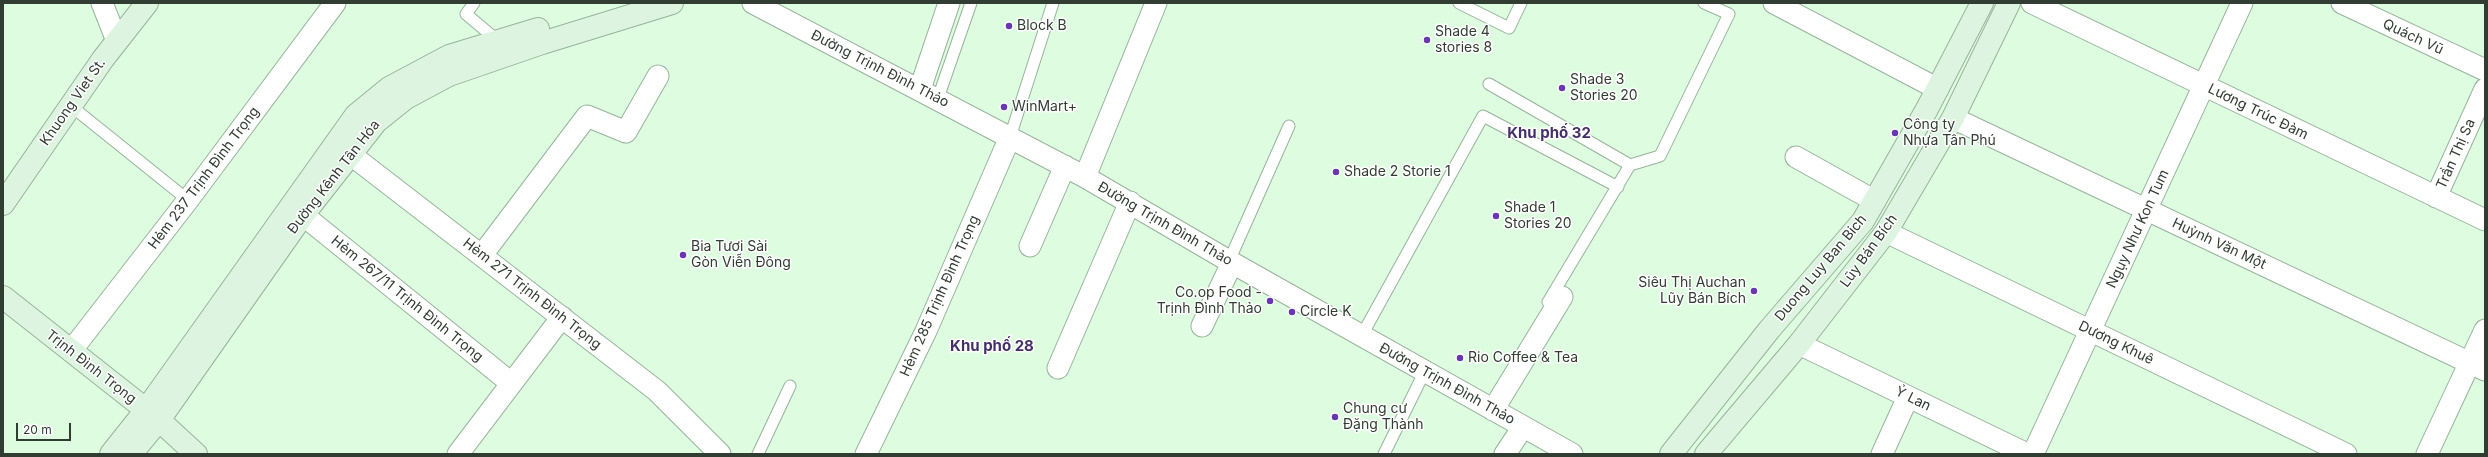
<!DOCTYPE html>
<meta charset="utf-8">
<style>
body{margin:0}
#map{position:relative;width:2488px;height:457px;overflow:hidden;background:#defce0;font-family:Inter,sans-serif}
canvas{display:block}
.frame{position:absolute;inset:0;border:4px solid #313c32;pointer-events:none}
.scale{position:absolute;left:16px;top:423px;width:55px;height:18px;box-sizing:border-box;border:2px solid #313c32;border-top:0;padding-left:5px;font-size:12px;line-height:14px;white-space:nowrap;color:#313c32;-webkit-text-stroke:3px #fff;paint-order:stroke}
</style>
<div id="map">
<canvas width="2488" height="457"></canvas>
<div class="frame"></div>
<div class="scale">20 m</div>
</div>
<script>
const ctx = document.querySelector('canvas').getContext('2d');
ctx.lineJoin = 'round';
function trace(path, color, width, dash) { ctx.strokeStyle = color; ctx.lineWidth = width; ctx.lineCap = dash ? 'butt' : 'round'; ctx.setLineDash(dash || []); ctx.stroke(path); }
function write(font, color, halo, rows, align = 'center') {
  ctx.font = font + ' Inter,sans-serif'; ctx.lineWidth = 3; ctx.setLineDash([]); ctx.textBaseline = 'middle'; ctx.strokeStyle = halo; ctx.fillStyle = color; for (const [text, x, y, turn = 0] of rows) {
    ctx.save(); ctx.translate(x, y); ctx.rotate((+turn || 0) * Math.PI / 180); ctx.textAlign = isNaN(turn) ? turn : align; if (halo) ctx.strokeText(text, 0, 0); ctx.fillText(text, 0, 0); ctx.restore();
  }
}
const lane = new Path2D(`
 M 474,3 L 466,14 L 498,41
 M 1459,3 L 1509,28 L 1521,3
 M 1489,84 L 1630,165 L 1548,302
 M 938,98 L 971,3
 M 71,106 L 188,200
 M 1010,137 L 1053,3
 M 1630,165 L 1660,156 L 1729,14 L 1704,3
 M 1229,261 L 1289,126
 M 1362,335 L 1483,116 L 1618,187
 M 758,454 L 790,386
 M 1384,454 L 1425,371`);
const street = new Path2D(`
 M 102,3 L 117,41
 M 753,3 L 1085,177 L 1229,261 L 1572,454
 M 1774,3 L 1938,89
 M 2032,3 L 2485,220
 M 2342,3 L 2485,70
 M 920,89 L 949,3
 M 1953,118 L 2485,370
 M 337,144 L 657,391 L 720,454
 M 1796,157 L 1875,201
 M 1085,177 L 1156,3
 M 2436,197 L 2485,89
 M 303,215 L 511,383
 M 1886,232 L 2346,454
 M 1030,246 L 1065,166
 M 482,255 L 587,116 L 626,132 L 658,76
 M 1202,326 L 1232,263
 M 1799,344 L 2027,454
 M 71,351 L 188,200 L 335,3
 M 1058,368 L 1130,202
 M 1493,410 L 1562,297
 M 458,454 L 562,317
 M 866,454 L 926,331 L 1010,137
 M 1505,454 L 1523,427
 M 1882,454 L 1908,397
 M 2033,454 L 2242,3
 M 2427,454 L 2485,330`);
const secondary = new Path2D(`
 M 3,204 L 103,59 L 147,3
 M 3,297 L 159,420 L 196,454
 M 111,454 L 146,410 L 356,115 L 389,88 L 449,56 L 538,29
 M 131,454 L 159,420 L 303,215 L 376,122 L 406,98 L 449,75 L 542,43 L 672,3
 M 1671,454 L 1769,330 L 1863,221 L 1927,109 L 1982,3
 M 1706,454 L 1799,344 L 1886,232 L 1953,118 L 2009,3`);
trace(lane, '#97b39a', 13);
trace(street, '#97b39a', 23);
trace(secondary, '#97b39a', 24);
trace(lane, '#fff', 11);
trace(street, '#fff', 21);
trace(secondary, '#ddf5e0', 22);
for (const [x, y, r, color] of [
 [1009,26,4,"#6838b0"],
 [1427,40,4,"#6838b0"],
 [1562,88,4,"#6838b0"],
 [1004,107,4,"#6838b0"],
 [1895,133,4,"#6838b0"],
 [1336,172,4,"#6838b0"],
 [1496,216,4,"#6838b0"],
 [683,255,4,"#6838b0"],
 [1754,291,4,"#6838b0"],
 [1270,301,4,"#6838b0"],
 [1292,312,4,"#6838b0"],
 [1460,358,4,"#6838b0"],
 [1335,417,4,"#6838b0"]
]) { const dot = new Path2D(); dot.arc(x, y, r, 0, 2 * Math.PI); ctx.fillStyle = color; ctx.fill(dot); trace(dot, '#fff', 1.5); }
write('14px', '#313c32', '#fff', [
 ["Block B",1017,26],
 ["Shade 4",1435,32],
 ["stories 8",1435,48],
 ["Shade 3",1570,80],
 ["Stories 20",1570,96],
 ["WinMart+",1012,107],
 ["Công ty",1903,125],
 ["Nhựa Tân Phú",1903,141],
 ["Shade 2 Storie 1",1344,172],
 ["Shade 1",1504,208],
 ["Stories 20",1504,224],
 ["Bia Tươi Sài",691,247],
 ["Gòn Viễn Đông",691,263],
 ["Siêu Thị Auchan",1746,283,"right"],
 ["Lũy Bán Bích",1746,299,"right"],
 ["Co.op Food -",1262,293,"right"],
 ["Trịnh Đình Thảo",1262,309,"right"],
 ["Circle K",1300,312],
 ["Rio Coffee & Tea",1468,358],
 ["Chung cư",1343,409],
 ["Đặng Thành",1343,425]
], 'left');
write('14px', '#313c32', '#fff', [
 ["Quách Vũ",2413,37,25],
 ["Đường Trịnh Đình Thảo",880,69,27],
 ["Khuong Viet St.",73,102,-55],
 ["Lương Trúc Đàm",2258,112,26],
 ["Trần Thị Sa",2456,154,-66],
 ["Đường Kênh Tân Hóa",334,177,-52],
 ["Hẻm 237 Trịnh Đình Trọng",204,178,-53],
 ["Đường Trịnh Đình Thảo",1165,224,30],
 ["Ngụy Như Kon Tum",2138,229,-65],
 ["Huỳnh Văn Một",2219,244,25],
 ["Lũy Bán Bích",1869,251,-54],
 ["Duong Luy Ban Bich",1821,268,-50],
 ["Hẻm 271 Trịnh Đình Trọng",532,294,38],
 ["Hẻm 285 Trịnh Đình Trọng",940,296,-66],
 ["Hẻm 267/11 Trịnh Đình Trọng",407,299,39],
 ["Dương Khuê",2116,343,26],
 ["Trịnh Đình Trọng",91,367,38],
 ["Đường Trịnh Đình Thảo",1447,384,29],
 ["Ỷ Lan",1913,399,26]
]);
write('bold 15px', '#432f6a', '#fff', [
 ["Khu phố 32",1549,133],
 ["Khu phố 28",992,346]
]);
</script>
